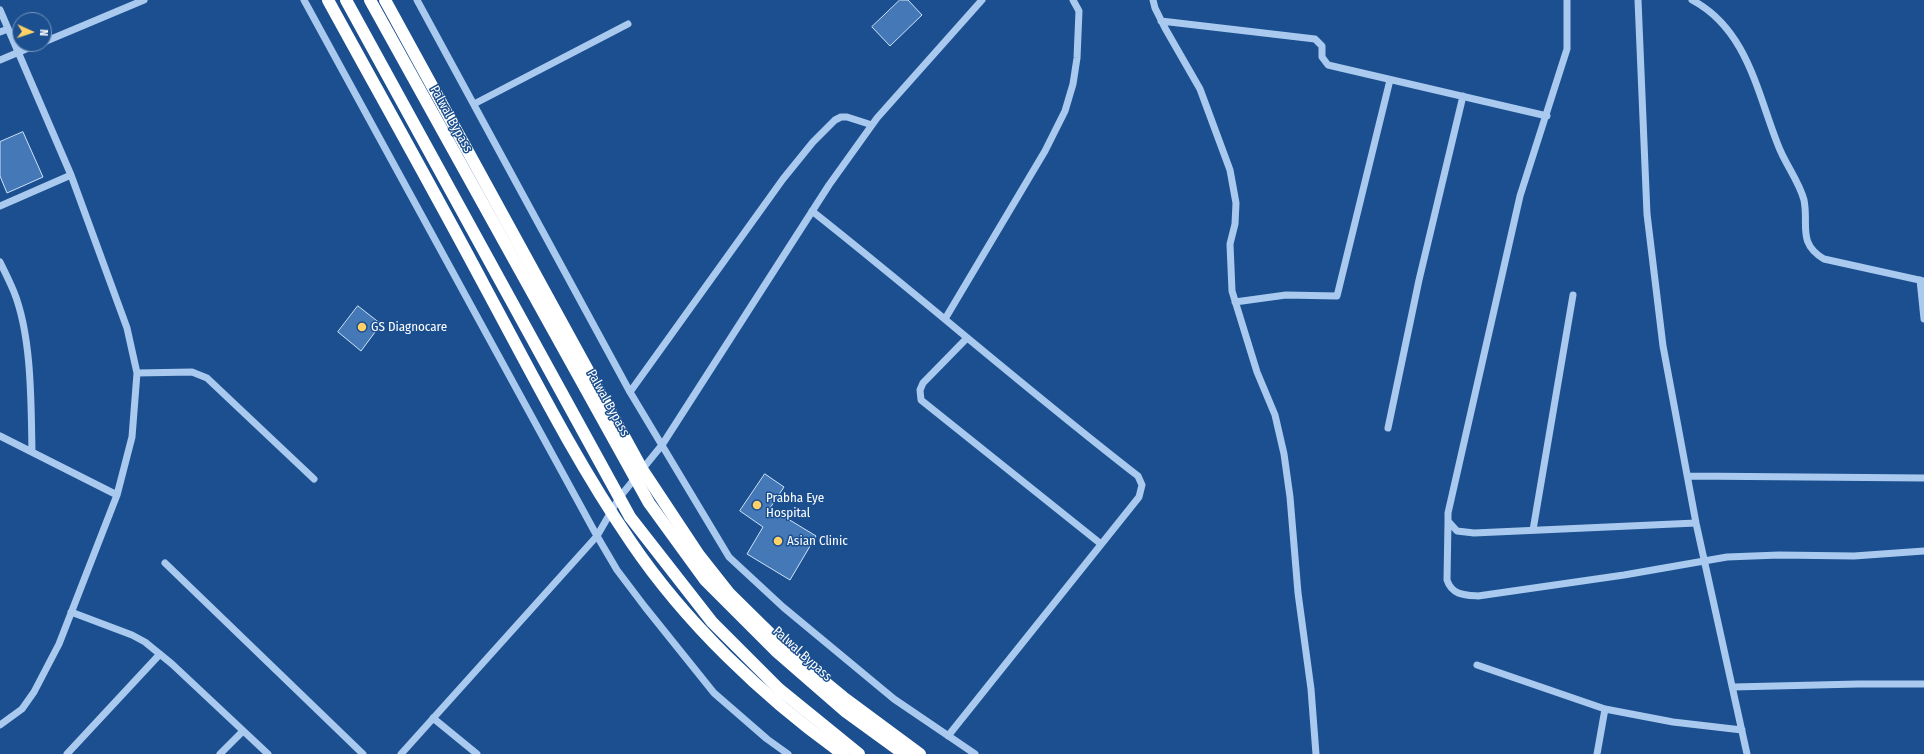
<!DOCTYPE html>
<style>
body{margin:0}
#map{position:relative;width:1924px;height:754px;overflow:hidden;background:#1b4f8f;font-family:"Fira Sans Condensed",sans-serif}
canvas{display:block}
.north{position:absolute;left:12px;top:12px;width:40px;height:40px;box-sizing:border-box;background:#1b4f8f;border:1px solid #7695bc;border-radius:50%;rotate:93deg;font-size:11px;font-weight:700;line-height:16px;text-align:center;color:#fff}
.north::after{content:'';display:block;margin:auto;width:14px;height:18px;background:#ffd166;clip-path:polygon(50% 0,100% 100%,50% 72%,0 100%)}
</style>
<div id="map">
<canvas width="1924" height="754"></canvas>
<div class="north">N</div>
</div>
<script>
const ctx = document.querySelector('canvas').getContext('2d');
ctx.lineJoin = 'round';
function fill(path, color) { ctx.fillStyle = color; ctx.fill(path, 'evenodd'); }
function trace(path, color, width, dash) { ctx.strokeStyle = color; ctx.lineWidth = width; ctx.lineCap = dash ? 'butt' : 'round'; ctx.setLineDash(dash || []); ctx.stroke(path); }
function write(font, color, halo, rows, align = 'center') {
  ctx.font = font + ' "Fira Sans Condensed",sans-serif'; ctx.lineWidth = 3; ctx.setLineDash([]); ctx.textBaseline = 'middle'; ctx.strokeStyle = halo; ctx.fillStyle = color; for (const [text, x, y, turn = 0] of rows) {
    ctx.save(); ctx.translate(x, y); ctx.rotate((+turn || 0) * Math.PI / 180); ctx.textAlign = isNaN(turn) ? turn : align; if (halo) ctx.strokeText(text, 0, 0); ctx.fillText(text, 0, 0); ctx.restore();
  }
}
const building = new Path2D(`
 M 900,0 L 908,0 L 922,15 L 890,46 L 872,27 Z
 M 23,132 L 43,177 L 7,193 L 0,176 L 0,142 Z
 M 358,306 L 381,324 L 361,351 L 338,332 Z
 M 765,474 L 784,487 L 770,508 L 816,536 L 790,580 L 747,554 L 763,527 L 740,511 Z`);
fill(building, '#4478b7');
trace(building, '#cfe3fa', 1);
trace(new Path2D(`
 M 304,0 L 597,536 L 617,570 L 645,607 L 714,693 L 767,739 L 788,754
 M 417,0 L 630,392 L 729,557 L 783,607 L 894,699 L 975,754
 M 1153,0 L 1155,8 L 1165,28 L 1200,89 L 1230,170 L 1236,203 L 1235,224 L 1230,244 L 1232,291 L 1257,372 L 1275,415 L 1284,454 L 1290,497 L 1298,593 L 1311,689 L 1316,754
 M 1567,0 L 1567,49 L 1520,196 L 1448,513 L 1448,521 L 1457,531 L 1474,533 L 1696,523
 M 1638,0 L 1647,214 L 1663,346 L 1696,523 L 1747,754
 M 1692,0 C 1747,29 1757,92 1778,145 C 1785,164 1799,181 1804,200 C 1809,225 1797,243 1824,259 L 1924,281
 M 0,10 L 71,175 L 127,328 L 137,373 L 132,437 L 117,495 L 59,644 L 34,692 L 22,709 L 0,725
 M 1161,21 L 1315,39 L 1322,46 L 1322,57 L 1328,65 L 1547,116
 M 0,32 L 8,29
 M 44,42 L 144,0
 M 0,60 L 38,44
 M 474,104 L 628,24
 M 0,206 L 71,175
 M 812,211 C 922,298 1027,390 1138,476 L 1142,485 L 1139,497 L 948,736
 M 0,262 C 5,272 10,282 14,292 C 32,337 31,404 32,452
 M 1920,280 L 1924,319
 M 1235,302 L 1286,295 L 1337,296 L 1390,80
 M 945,319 L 1045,151 L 1065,111 L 1073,84 L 1077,58 L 1079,11 L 1073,0
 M 967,338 L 923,383 L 920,390 L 921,400 L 1101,544
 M 137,373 L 192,372 L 207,378 L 314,479
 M 630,392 L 783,179 L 813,142 L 835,120 L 841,117 L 847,117 L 872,125
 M 1388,428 L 1419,280 L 1463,96
 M 0,436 L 117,495
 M 1689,476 L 1924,478
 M 1448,521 L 1447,580 C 1452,595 1464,595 1478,596 L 1624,575 L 1727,557 L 1779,555 L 1854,556 L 1924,551
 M 1533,530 L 1573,295
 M 165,563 L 363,754
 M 71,612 L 132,635 L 145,642 L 172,664 L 268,754
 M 1477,665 L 1605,709 L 1673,722 L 1742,730
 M 1733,687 L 1858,684 L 1924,684
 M 433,718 L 477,754
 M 67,754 L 160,654
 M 220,754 L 243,731
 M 401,754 L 597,536 L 619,498 L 662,445 L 829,185 L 877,118 L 982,0
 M 1597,754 L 1605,709`), '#a9c9ee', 7);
trace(new Path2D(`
 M 328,0 C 380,95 433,189 484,285 C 531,372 575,460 631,542 C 685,622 764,698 843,754
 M 385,0 L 642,469 L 699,555 L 729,593 L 793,656 L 843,697 L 920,754`), '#fff', 12);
trace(new Path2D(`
 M 346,0 L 630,517 L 712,622 L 779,689 L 859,754
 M 370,0 L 649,503 L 705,580 L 777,652 L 846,712 L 904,754`), '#fff', 12);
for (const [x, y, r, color] of [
 [362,327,5,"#ffd166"],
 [757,505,5,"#ffd166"],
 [778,541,5,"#ffd166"]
]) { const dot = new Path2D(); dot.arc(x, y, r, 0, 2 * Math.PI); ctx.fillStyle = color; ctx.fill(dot); trace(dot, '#1b4f8f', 1.5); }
write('13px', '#fff', '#1b4f8f', [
 ["Palwal Bypass",451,119,61],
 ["Palwal Bypass",608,403,61],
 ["Palwal Bypass",802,654,42]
]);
write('13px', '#fff', '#1b4f8f', [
 ["GS Diagnocare",371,327],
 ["Prabha Eye",766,498],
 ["Hospital",766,513],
 ["Asian Clinic",787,541]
], 'left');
</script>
